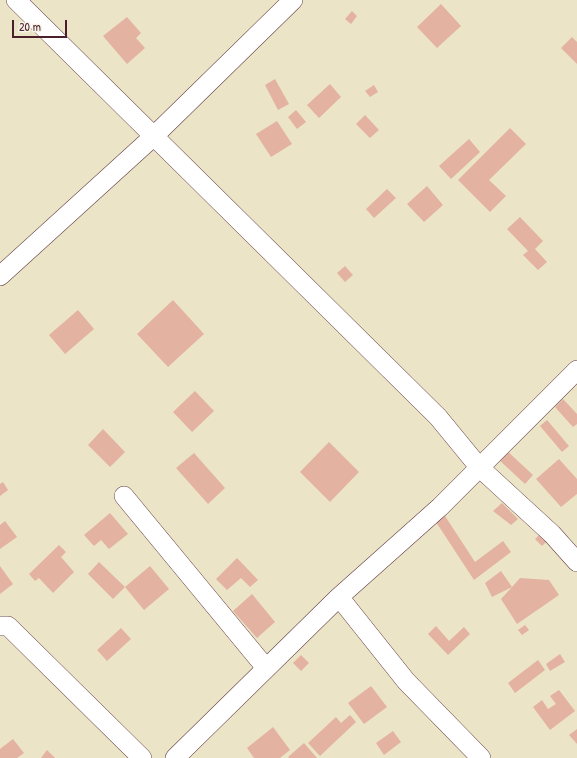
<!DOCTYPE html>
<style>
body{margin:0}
#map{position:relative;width:577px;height:758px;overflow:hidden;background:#ece4c6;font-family:"Patrick Hand",sans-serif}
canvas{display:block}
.scale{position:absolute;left:12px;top:20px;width:55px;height:18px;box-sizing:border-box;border:2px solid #4a1f2b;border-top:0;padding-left:5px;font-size:12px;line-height:14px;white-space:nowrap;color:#4a1f2b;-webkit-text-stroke:3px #f7f3e8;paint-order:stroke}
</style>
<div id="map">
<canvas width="577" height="758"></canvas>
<div class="scale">20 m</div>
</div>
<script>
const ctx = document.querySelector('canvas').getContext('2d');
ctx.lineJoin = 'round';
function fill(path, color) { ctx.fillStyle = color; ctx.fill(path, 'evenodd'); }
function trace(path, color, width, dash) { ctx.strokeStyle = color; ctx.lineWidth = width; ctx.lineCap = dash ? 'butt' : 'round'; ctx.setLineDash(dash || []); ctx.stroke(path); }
fill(new Path2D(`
 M 441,4 L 461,26 L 437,48 L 417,27 Z
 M 352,11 L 357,16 L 351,24 L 345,19 Z
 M 127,17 L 141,33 L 136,38 L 145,48 L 127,64 L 103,36 Z
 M 572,37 L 577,42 L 577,64 L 561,48 Z
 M 275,79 L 289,104 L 278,110 L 265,85 Z
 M 330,84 L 341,97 L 319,118 L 307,105 Z
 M 374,85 L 378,92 L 370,97 L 365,91 Z
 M 296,110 L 306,122 L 297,129 L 288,117 Z
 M 365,115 L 379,130 L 370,138 L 356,124 Z
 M 277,121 L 292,144 L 271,157 L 256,134 Z
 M 510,128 L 526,144 L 489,180 L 506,196 L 490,212 L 458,180 Z
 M 469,139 L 480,152 L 451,179 L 439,166 Z
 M 427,186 L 443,205 L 424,222 L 407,204 Z
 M 387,189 L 396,198 L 374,218 L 366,209 Z
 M 520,217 L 543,241 L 535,249 L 547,262 L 538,270 L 523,255 L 528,251 L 507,229 Z
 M 345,266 L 353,275 L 345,282 L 337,273 Z
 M 173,300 L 204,334 L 168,367 L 137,334 Z
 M 78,310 L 94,329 L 65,354 L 49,335 Z
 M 195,391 L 214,411 L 192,432 L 173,412 Z
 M 563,399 L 577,414 L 577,424 L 573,427 L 555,407 Z
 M 547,420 L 569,446 L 562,452 L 540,426 Z
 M 103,429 L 125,452 L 110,467 L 88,445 Z
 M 329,442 L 359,472 L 330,502 L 300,472 Z
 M 505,449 L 533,475 L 525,484 L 497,458 Z
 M 194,453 L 225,488 L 208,504 L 176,468 Z
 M 559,459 L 577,479 L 577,494 L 561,507 L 536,479 Z
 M 3,482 L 8,490 L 0,496 L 0,484 Z
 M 502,503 L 518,519 L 511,525 L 493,511 Z
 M 110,513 L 128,534 L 109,549 L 101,540 L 94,546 L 84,535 Z
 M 445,516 L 475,562 L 503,541 L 511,552 L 474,580 L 436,522 Z
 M 5,521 L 17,537 L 0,549 L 0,525 Z
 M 544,530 L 551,537 L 542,546 L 535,539 Z
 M 59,545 L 66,552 L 61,557 L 74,572 L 53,593 L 39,578 L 35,581 L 29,574 Z
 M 237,558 L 258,580 L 250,587 L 241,578 L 227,590 L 216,579 Z
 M 99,562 L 125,587 L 113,599 L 88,574 Z
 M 0,566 L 13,584 L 0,594 Z
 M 150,566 L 169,589 L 144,610 L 125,587 Z
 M 501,571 L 512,587 L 520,578 L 549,580 L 559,595 L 517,624 L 501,599 L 512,587 L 492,597 L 485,583 Z
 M 252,594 L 275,622 L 257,638 L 233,611 Z
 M 525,625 L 529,630 L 522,635 L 518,630 Z
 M 436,626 L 449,641 L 464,627 L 470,634 L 448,655 L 428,634 Z
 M 121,628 L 131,639 L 107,661 L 97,650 Z
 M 560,654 L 565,662 L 550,671 L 546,664 Z
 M 301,655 L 309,663 L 301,671 L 293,663 Z
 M 538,660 L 545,670 L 515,693 L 508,683 Z
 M 371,686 L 387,707 L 364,724 L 348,703 Z
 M 559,690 L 575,711 L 550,730 L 533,707 L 542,700 L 548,709 L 556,704 L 550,696 Z
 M 350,715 L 356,722 L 320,756 L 308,743 L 336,717 L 341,723 Z
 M 273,727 L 290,750 L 280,758 L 254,758 L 247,748 Z
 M 577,729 L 577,744 L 569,735 Z
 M 393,731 L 401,742 L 384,755 L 376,743 Z
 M 13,739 L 24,753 L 17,758 L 0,758 L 0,749 Z
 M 304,743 L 317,758 L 289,758 L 288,757 Z
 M 47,750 L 55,758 L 41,758 Z`), '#e3b2a1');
const minor = new Path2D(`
 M 16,0 L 438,417 L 479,467 L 552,534 L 577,562
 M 0,276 L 154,136 L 293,0
 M 124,496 L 266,668
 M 339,597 L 406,681 L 481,758
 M 0,626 L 8,626 L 142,758
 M 175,758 L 339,597 L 440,507 L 577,370`);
trace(minor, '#623d42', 20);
trace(minor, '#fff', 19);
</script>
